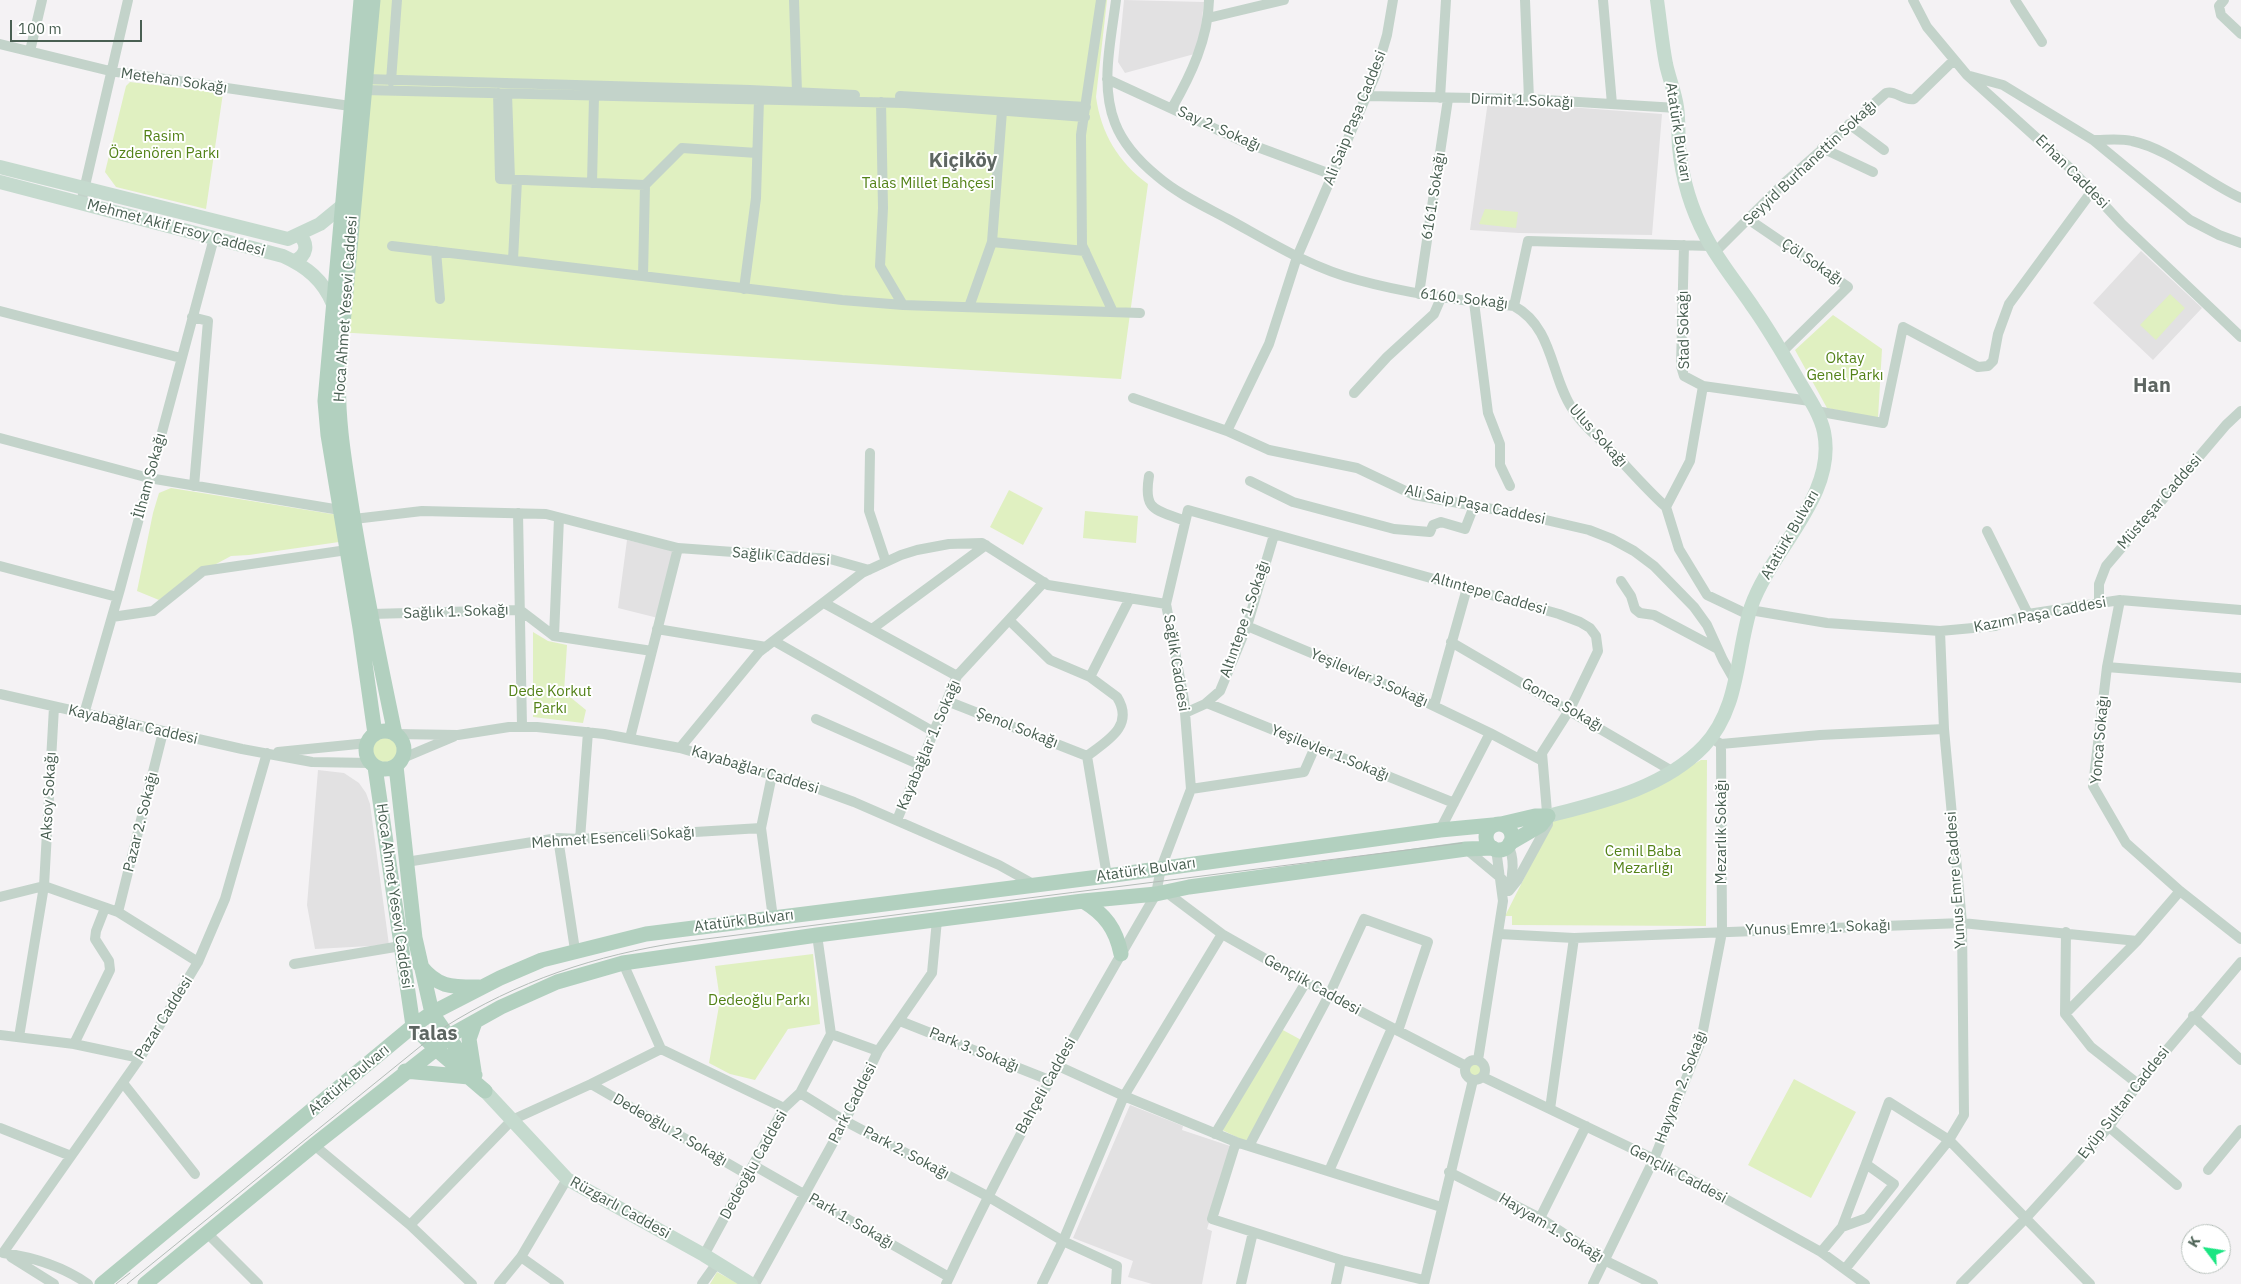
<!DOCTYPE html>
<meta charset="utf-8">
<style>
body{margin:0}
#map{position:relative;width:2241px;height:1284px;overflow:hidden;background:#f4f2f4;font-family:"IBM Plex Sans",sans-serif}
canvas{display:block}
.north{position:absolute;left:2181px;top:1224px;width:50px;height:50px;box-sizing:border-box;background:#fff;border:1px solid #b6bfba;border-radius:50%;rotate:301deg;font-size:14px;font-weight:700;line-height:20px;text-align:center;color:#495f52}
.north::after{content:'';display:block;margin:auto;width:18px;height:22px;background:#1be582;clip-path:polygon(50% 0,100% 100%,50% 72%,0 100%)}
.scale{position:absolute;left:10px;top:20px;width:132px;height:22px;box-sizing:border-box;border:2px solid #495f52;border-top:0;padding-left:6px;font-size:15px;line-height:18px;white-space:nowrap;color:#495f52;-webkit-text-stroke:4px #fff;paint-order:stroke}
</style>
<div id="map">
<canvas width="2241" height="1284"></canvas>
<div class="north">K</div>
<div class="scale">100 m</div>
</div>
<script>
const ctx = document.querySelector('canvas').getContext('2d');
ctx.lineJoin = 'round';
function fill(path, color) { ctx.fillStyle = color; ctx.fill(path, 'evenodd'); }
function trace(path, color, width, dash) { ctx.strokeStyle = color; ctx.lineWidth = width; ctx.lineCap = dash ? 'butt' : 'round'; ctx.setLineDash(dash || []); ctx.stroke(path); }
function write(font, color, halo, rows, align = 'center') {
  ctx.font = font + ' "IBM Plex Sans",sans-serif'; ctx.lineWidth = 4; ctx.setLineDash([]); ctx.textBaseline = 'middle'; ctx.strokeStyle = halo; ctx.fillStyle = color; for (const [text, x, y, turn = 0] of rows) {
    ctx.save(); ctx.translate(x, y); ctx.rotate((+turn || 0) * Math.PI / 180); ctx.textAlign = isNaN(turn) ? turn : align; if (halo) ctx.strokeText(text, 0, 0); ctx.fillText(text, 0, 0); ctx.restore();
  }
}
fill(new Path2D(`
 M 1124,0 L 1204,2 L 1198,53 L 1125,73 L 1118,62 Z
 M 1488,101 L 1662,114 L 1652,235 L 1519,233 L 1470,230 Z
 M 2141,251 L 2202,308 L 2153,360 L 2093,303 Z
 M 627,540 L 675,551 L 658,618 L 618,608 Z
 M 318,770 L 344,773 L 359,783 L 366,793 L 370,804 L 389,945 L 315,949 L 307,905 Z
 M 1130,1105 L 1183,1126 L 1182,1130 L 1233,1147 L 1207,1229 L 1212,1231 L 1202,1284 L 1152,1284 L 1128,1277 L 1133,1261 L 1073,1238 Z`), '#e2e1e2');
fill(new Path2D(`
 M 366,0 L 1107,0 L 1096,97 C 1101,133 1118,162 1148,184 L 1121,379 L 336,332 Z
 M 130,82 L 223,93 L 206,209 L 116,187 L 105,172 L 126,86 Z
 M 1485,209 L 1518,212 L 1516,228 L 1479,224 Z
 M 2170,294 L 2185,308 L 2156,340 L 2140,325 Z
 M 1833,315 L 1882,349 L 1878,418 L 1827,408 L 1795,350 Z
 M 171,488 L 338,515 L 346,541 L 249,555 L 231,556 L 190,578 L 159,600 L 137,591 L 153,513 L 159,493 Z
 M 1009,490 L 1043,508 L 1023,545 L 990,527 Z
 M 1085,511 L 1138,516 L 1136,543 L 1083,538 Z
 M 533,632 L 548,641 L 567,645 L 564,692 L 586,710 L 583,723 L 533,717 Z
 M373 750a12 12 0 1 1 24 0a12 12 0 1 1-24 0Z
 M 1701,760 L 1707,760 L 1706,926 L 1512,925 L 1512,916 L 1505,916 L 1553,821 L 1656,786 Z
 M 813,954 L 820,1024 L 788,1029 L 755,1080 L 730,1074 L 709,1063 L 720,1000 L 715,966 Z
 M 1281,1029 L 1305,1042 L 1251,1144 L 1222,1130 Z
 M1469 1070a6 6 0 1 1 12 0a6 6 0 1 1-12 0Z
 M 1794,1079 L 1856,1112 L 1811,1198 L 1748,1165 Z
 M 717,1272 L 739,1284 L 710,1284 Z`), '#e0f0c1');
trace(new Path2D(`
 M 794,0 L 797,92
 M 1101,0 L 1081,135 L 1082,245 L 1113,312
 M 1116,0 C 1111,40 1100,85 1115,123 C 1123,144 1140,162 1157,176 C 1178,194 1204,206 1228,219 C 1270,242 1311,268 1358,280 C 1409,294 1461,301 1514,306 L 1528,241 L 1711,246
 M 1393,0 L 1387,35 L 1375,76 L 1297,257 L 1269,344 L 1227,431 L 1269,450 L 1357,468 L 1414,495 L 1520,514 L 1589,530 L 1612,539 L 1634,551 L 1654,566 L 1694,607 L 1707,625 L 1723,660 L 1735,681
 M 1525,0 L 1529,99 L 1534,100
 M 1603,0 L 1612,104
 M 1913,0 L 1927,27 L 1967,75 L 2071,169 L 2121,223 L 2241,337
 M 2015,0 L 2042,42
 M 2224,0 L 2219,6 L 2221,15 L 2241,34
 M 1208,18 L 1284,0
 M 0,44 L 110,71 L 350,106
 M 30,51 L 42,0
 M 1970,76 L 2003,85 L 2093,140 L 2190,220 L 2219,235 L 2241,243
 M 365,79 L 750,90 L 855,95
 M 1107,79 L 1244,142 L 1333,175
 M 391,81 L 397,0
 M 364,90 L 905,103 L 1085,117
 M 498,93 L 500,179 L 645,185 L 682,148 L 757,153
 M 507,94 L 510,179
 M 900,96 L 1086,107
 M 1367,96 L 1529,99 L 1677,108
 M 1440,98 L 1446,0
 M 881,102 L 883,208 L 880,266 L 903,305
 M 1172,108 C 1191,75 1208,39 1209,0
 M 1002,111 L 992,242 L 1085,251
 M 1849,124 L 1884,150
 M 2093,140 C 2106,140 2120,138 2132,141 C 2170,149 2205,182 2241,198
 M 1822,148 L 1873,172
 M 592,183 L 594,96
 M 81,203 L 128,0
 M 1748,219 L 1848,287 L 1782,352
 M 1684,245 L 1681,366 L 1684,376 L 1703,386 L 1810,401
 M 392,246 L 842,300 L 903,305 L 1140,313
 M 436,251 L 440,299
 M 1715,252 L 1782,185 L 1886,93 C 1896,90 1903,101 1914,99 L 1954,60
 M 513,260 L 517,180
 M 643,276 L 645,185
 M 744,289 L 756,198 L 759,99
 M 1419,294 L 1448,99
 M 1474,302 L 1488,413 L 1500,444 L 1500,465 L 1510,486
 M 1514,306 C 1554,328 1550,376 1573,410 C 1583,426 1597,436 1610,449 C 1629,469 1646,489 1666,507
 M 969,307 L 992,242
 M 0,311 L 181,358
 M 192,317 L 208,321 L 194,486
 M 1703,386 L 1690,461 L 1666,507 L 1679,549 L 1707,595 L 1749,615
 M 1354,393 L 1387,357 L 1434,314 L 1441,298
 M 1133,398 L 1227,431
 M 1816,411 L 1883,423 L 1903,327 L 1978,367 L 1988,366 L 1993,361 L 1998,334 L 2009,304 L 2092,191
 M 0,438 L 149,478 L 340,510
 M 870,453 L 869,511 L 886,562
 M 1149,476 C 1143,512 1156,509 1185,521
 M 1250,481 L 1293,502 L 1394,529 L 1430,532 L 1433,525 L 1441,522 L 1465,529 L 1474,506
 M 518,513 L 522,726
 M 354,519 L 422,511 L 546,514 L 678,548 L 830,559 L 869,570
 M 1987,531 L 2028,614
 M 0,566 L 117,597
 M 1621,581 L 1631,596 L 1635,609 L 1640,613 L 1654,615 L 1718,649
 M 2120,600 L 2107,667 L 2093,786 L 2126,843 L 2180,891 L 2241,939
 M 824,603 L 957,676
 M 2099,603 L 2099,584 L 2106,566 L 2226,425 L 2241,411
 M 1750,610 L 1827,623 L 1940,631 L 1995,626 L 2028,614 L 2120,600 L 2241,610
 M 371,614 L 520,610 L 554,636 L 652,651
 M 112,617 L 153,611 L 203,571 L 347,550
 M 1009,620 L 1050,660 L 1090,677 L 1117,697 C 1135,726 1107,741 1087,756
 M 1247,626 L 1411,695 L 1490,733
 M 657,629 L 766,647
 M 872,629 L 986,545
 M 1940,631 L 1944,729
 M 554,636 L 559,518
 M 774,641 L 934,732
 M 1451,642 L 1672,771
 M 2107,667 L 2241,678
 M 1090,677 L 1130,598
 M 0,694 L 242,749 L 312,762 L 371,763
 M 947,701 L 1087,756
 M 1207,703 L 1454,803
 M 1434,706 L 1467,588
 M 1185,713 L 1205,704 L 1220,691 L 1247,626 L 1274,535
 M 84,714 L 120,589 L 214,238
 M 816,719 L 920,765
 M 395,734 L 458,735 L 509,727 L 537,727 L 604,734 L 680,748 L 813,787 L 854,802 L 999,865 L 1035,885
 M 630,738 L 678,548
 M 1721,744 L 1820,735 L 1944,729 L 1962,923 L 1964,1115 L 1949,1140 L 1845,1269
 M 680,748 L 759,652 L 862,573 L 901,555 L 917,550 L 949,544 L 982,543 L 1048,585 L 1166,604
 M 278,752 L 368,743
 M 1087,756 L 1107,876
 M 403,758 L 453,737
 M 772,775 L 761,828 L 773,918
 M 1191,789 L 1304,772 L 1315,747
 M 897,820 L 957,676 L 1044,582
 M 1440,830 L 1490,733 L 1541,760
 M 558,838 L 575,950
 M 580,839 L 588,732
 M 1508,846 C 1515,857 1513,876 1509,889
 M 1466,849 L 1502,879
 M 406,862 L 558,838 L 580,839 L 761,828
 M 1166,892 L 1222,934 L 1329,995 L 1466,1066
 M 0,897 L 44,886 L 118,912 L 198,962
 M 118,912 L 163,732
 M 2066,932 L 2065,1014 L 2091,1047 L 2138,1084
 M 1499,934 L 1574,938 L 1962,923 L 2137,941
 M 623,963 L 661,1049 L 784,1108
 M 294,964 L 401,946
 M 2065,1014 L 2137,941 L 2180,891
 M 2193,1016 L 2241,1060
 M 900,1021 L 1049,1080
 M 831,1034 L 878,1051
 M 0,1035 L 74,1044 L 140,1058
 M 19,1037 L 44,886 L 54,707
 M 74,1044 L 110,970 L 109,961 L 95,939 L 96,931 L 105,908
 M1465 1070a10 10 0 1 1 20 0a10 10 0 1 1-20 0Z
 M 1478,1060 L 1503,901 L 1496,849
 M 1056,1065 L 1124,1096 L 1236,1142 L 1441,1207
 M 1483,1077 L 1654,1159 L 1821,1252 L 1865,1284
 M 123,1083 L 195,1174
 M 591,1084 L 748,1175
 M 800,1093 L 845,1121 L 987,1196 L 1063,1241 L 1117,1266 L 1116,1284
 M 1550,1109 L 1574,938
 M 2109,1127 L 2177,1185
 M 0,1128 L 71,1156
 M 1215,1134 L 1306,982
 M 1236,1142 L 1212,1219 L 1341,1260 L 1424,1280
 M 314,1145 L 410,1225 L 472,1284
 M 1249,1146 L 1329,995 L 1364,919 L 1428,942 L 1398,1031
 M 1866,1164 L 1842,1227 L 1867,1218 L 1894,1184 L 1866,1164 L 1889,1102 L 1949,1140 L 2090,1284
 M 753,1165 L 949,1277
 M 2208,1170 L 2241,1130
 M 1329,1171 L 1392,1028
 M 1449,1172 L 1540,1218 L 1604,1260 L 1653,1284
 M 1540,1218 L 1586,1126
 M 410,1225 L 512,1120 L 591,1084 L 661,1049
 M 207,1233 L 258,1284
 M 1821,1252 L 1842,1227
 M 3,1253 L 140,1058 L 198,962 L 225,899 L 267,753
 M 3,1253 C 33,1257 62,1266 88,1284
 M 704,1255 L 784,1108 L 800,1093 L 831,1034 L 817,935
 M 11,1257 L 54,1284
 M 521,1257 L 559,1284
 M 499,1284 L 521,1257 L 567,1179
 M 702,1284 L 717,1263
 M 755,1284 L 845,1121 L 878,1051 L 932,973 L 937,920
 M 946,1284 C 1009,1148 1081,1023 1156,894 L 1161,868 L 1191,789 L 1184,700 L 1166,604 L 1188,510 L 1559,614 L 1580,622 L 1590,628 L 1596,636 L 1598,651 L 1570,709 L 1542,753 L 1548,824 L 1517,881 L 1509,891
 M 1042,1284 L 1063,1241 L 1124,1096 L 1222,934
 M 1241,1284 L 1253,1232
 M 1336,1284 L 1341,1260
 M 1424,1284 L 1473,1080
 M 1593,1284 L 1654,1159 L 1701,1041 L 1722,932 L 1721,744 L 1716,741
 M 1961,1284 L 2026,1218 L 2109,1127 L 2138,1084 L 2241,962`), '#c3d3ca', 10);
trace(new Path2D(`
 M 0,167 L 288,239 L 320,224 L 342,206
 M 0,182 L 283,256 C 307,267 323,280 333,304
 M 294,261 C 307,256 309,244 299,235
 M 1548,816 C 1602,802 1664,788 1704,746 C 1740,708 1736,653 1751,607 C 1771,549 1837,496 1824,432 C 1820,414 1809,398 1800,383 C 1785,357 1770,331 1753,307 C 1737,283 1719,262 1706,237 C 1691,209 1682,178 1679,147 C 1678,134 1679,120 1677,107 C 1675,93 1669,78 1666,64 C 1662,43 1660,21 1657,0
 M 485,1091 L 567,1179 L 704,1255 L 751,1284`), '#c5dace', 14);
trace(new Path2D(`
 M 361,0 L 325,401 L 328,435 L 360,628 L 375,734
 M 373,0 L 339,367 C 336,420 346,470 354,522 C 366,593 380,663 395,734
 M366 750a19 19 0 1 1 38 0a19 19 0 1 1-38 0Z
 M 396,766 L 415,938 L 432,1013 L 475,1075
 M 375,767 L 413,1026 L 436,1049 L 485,1091
 M 1501,824 L 1535,816 L 1548,816
 M1486 837a13 13 0 1 1 26 0a13 13 0 1 1-26 0Z
 M 1510,843 L 1541,825 L 1548,816
 M 1083,901 C 1105,914 1116,929 1121,954
 M 420,965 C 438,988 452,987 479,987
 M 405,1071 L 469,1077
 M 474,1071 L 469,1039 L 475,1022
 M 102,1284 L 413,1026 L 432,1013 L 500,978 L 542,960 L 646,934 L 1107,876 L 1440,830 L 1493,825
 M 145,1284 L 314,1145 L 436,1049 L 449,1036 L 501,1007 L 557,982 L 623,963 L 817,935 L 1083,901 L 1156,894 L 1189,887 L 1466,849 L 1493,848`), '#b2d0bf', 15);
trace(new Path2D(`
 M 116,1284 L 130,1273
 M 127,1284 L 443,1028 C 517,981 596,955 682,942 L 1462,843`), '#b4bcb8', 1);
write('15px', '#495f52', '#fff', [
 ["Metehan Sokağı",174,81,8],
 ["Dirmit 1.Sokağı",1522,101,2],
 ["Ali Saip Paşa Caddesi",1355,118,-68],
 ["Say 2. Sokağı",1219,129,24],
 ["Atatürk Bulvarı",1678,132,81],
 ["Seyyid Burhanettin Sokağı",1810,163,-43],
 ["Erhan Caddesi",2072,172,45],
 ["6161. Sokağı",1434,196,-81],
 ["Mehmet Akif Ersoy Caddesi",176,228,15],
 ["Çöl Sokağı",1812,262,34],
 ["6160. Sokağı",1464,299,7],
 ["Hoca Ahmet Yesevi Caddesi",346,309,-86],
 ["Stad Sokağı",1684,330,-91],
 ["Ulus Sokağı",1598,436,48],
 ["İlham Sokağı",150,476,-75],
 ["Müsteşar Caddesi",2160,502,-49],
 ["Ali Saip Paşa Caddesi",1475,505,12],
 ["Atatürk Bulvarı",1790,535,-60],
 ["Sağlık Caddesi",781,557,5],
 ["Altıntepe Caddesi",1489,594,16],
 ["Sağlık 1. Sokağı",456,612,-2],
 ["Kazım Paşa Caddesi",2040,615,-11],
 ["Altıntepe 1.Sokağı",1245,619,-71],
 ["Sağlık Caddesi",1176,663,81],
 ["Yeşilevler 3.Sokağı",1369,678,23],
 ["Gonca Sokağı",1562,705,30],
 ["Kayabağlar Caddesi",133,725,13],
 ["Şenol Sokağı",1017,728,21],
 ["Yonca Sokağı",2100,740,-85],
 ["Kayabağlar 1. Sokağı",929,745,-67],
 ["Yeşilevler 1.Sokağı",1330,753,22],
 ["Kayabağlar Caddesi",755,770,17],
 ["Aksoy Sokağı",49,796,-87],
 ["Pazar 2. Sokağı",141,822,-76],
 ["Mezarlık Sokağı",1722,832,-90],
 ["Mehmet Esenceli Sokağı",613,838,-4],
 ["Atatürk Bulvarı",1146,870,-8],
 ["Yunus Emre Caddesi",1956,880,-94],
 ["Hoca Ahmet Yesevi Caddesi",394,896,82],
 ["Atatürk Bulvarı",744,921,-7],
 ["Yunus Emre 1. Sokağı",1818,928,-2],
 ["Gençlik Caddesi",1312,985,29],
 ["Pazar Caddesi",164,1018,-58],
 ["Park 3. Sokağı",974,1050,22],
 ["Atatürk Bulvarı",349,1080,-40],
 ["Bahçeli Caddesi",1046,1086,-61],
 ["Hayyam 2. Sokağı",1681,1087,-69],
 ["Park Caddesi",853,1103,-63],
 ["Eyüp Sultan Caddesi",2124,1103,-52],
 ["Dedeoğlu 2. Sokağı",670,1130,30],
 ["Park 2. Sokağı",906,1153,28],
 ["Dedeoğlu Caddesi",754,1165,-61],
 ["Gençlik Caddesi",1678,1174,28],
 ["Rüzgarlı Caddesi",620,1208,29],
 ["Park 1. Sokağı",851,1221,30],
 ["Hayyam 1. Sokağı",1551,1228,31]
]);
write('15px', '#538218', '#fff', [
 ["Rasim",164,137],
 ["Özdenören Parkı",164,154],
 ["Talas Millet Bahçesi",928,184],
 ["Oktay",1845,359],
 ["Genel Parkı",1845,376],
 ["Dede Korkut",550,692],
 ["Parkı",550,709],
 ["Cemil Baba",1643,852],
 ["Mezarlığı",1643,869],
 ["Dedeoğlu Parkı",759,1001]
]);
write('bold 20px', '#5e6662', '#fff', [
 ["Kiçiköy",963,161],
 ["Han",2152,386],
 ["Talas",433,1034]
]);
</script>
